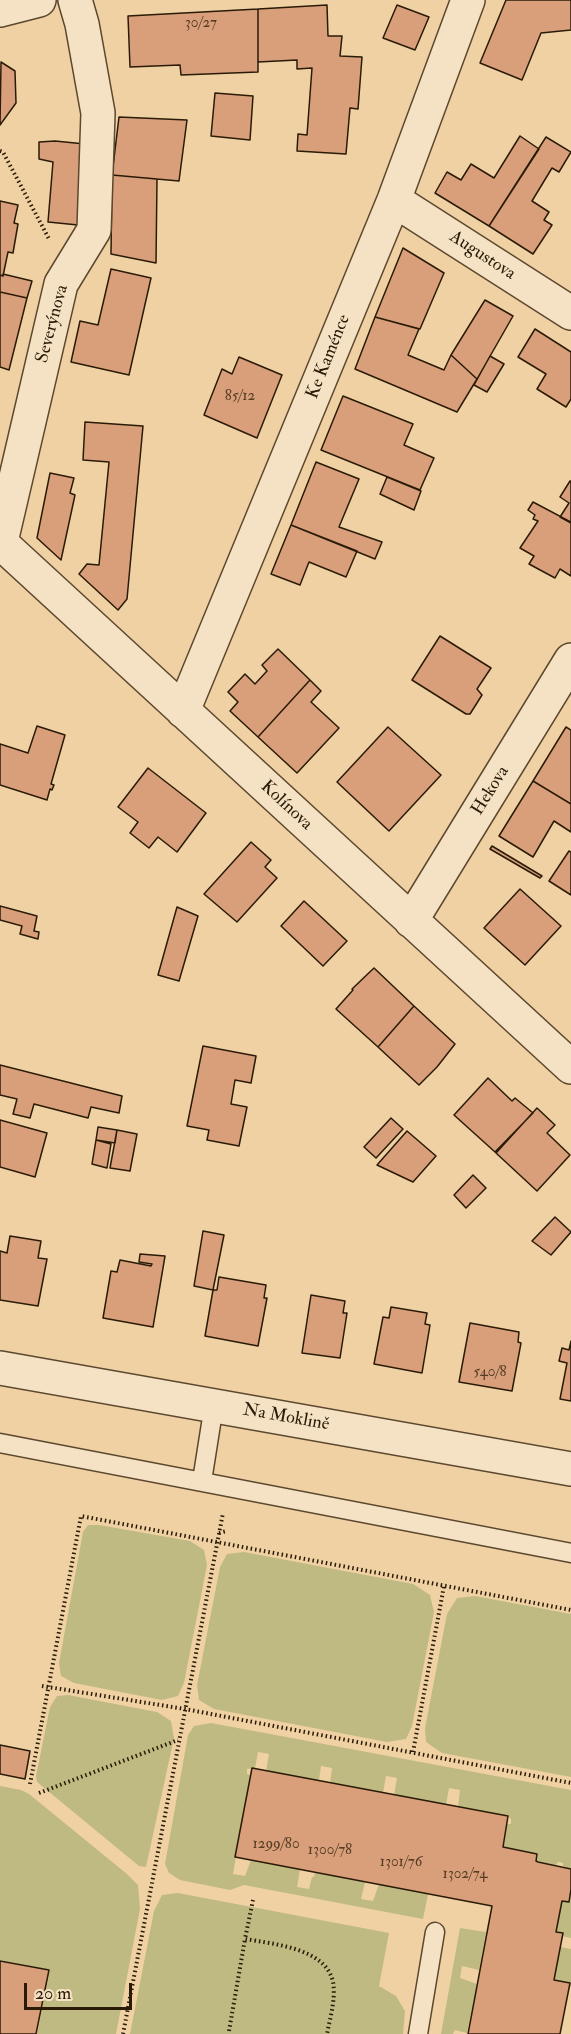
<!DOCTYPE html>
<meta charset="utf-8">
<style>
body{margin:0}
#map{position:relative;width:571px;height:2034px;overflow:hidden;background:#f0d1a4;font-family:"IM FELL Double Pica",serif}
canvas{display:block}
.scale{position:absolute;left:24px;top:1983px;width:108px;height:27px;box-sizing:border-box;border:3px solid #2a1b07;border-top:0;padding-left:8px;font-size:18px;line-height:21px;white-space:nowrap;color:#2a1b07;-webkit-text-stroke:4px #f5e1c4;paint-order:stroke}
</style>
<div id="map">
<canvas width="571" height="2034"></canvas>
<div class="scale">20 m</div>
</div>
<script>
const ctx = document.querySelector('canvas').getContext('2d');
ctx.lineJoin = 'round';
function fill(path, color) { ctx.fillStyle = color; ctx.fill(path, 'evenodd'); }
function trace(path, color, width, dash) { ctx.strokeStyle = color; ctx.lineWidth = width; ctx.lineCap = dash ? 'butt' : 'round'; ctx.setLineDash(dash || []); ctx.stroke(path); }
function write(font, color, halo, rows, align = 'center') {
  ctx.font = font + ' "IM FELL Double Pica",serif'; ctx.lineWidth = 6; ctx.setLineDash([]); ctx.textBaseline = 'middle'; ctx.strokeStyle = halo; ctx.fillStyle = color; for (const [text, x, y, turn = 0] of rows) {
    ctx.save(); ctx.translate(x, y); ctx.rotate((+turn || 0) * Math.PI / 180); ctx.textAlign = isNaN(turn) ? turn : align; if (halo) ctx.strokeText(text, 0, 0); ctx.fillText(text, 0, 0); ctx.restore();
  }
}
fill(new Path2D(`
 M 88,1525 L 99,1525 L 190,1541 L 204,1550 L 207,1565 L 184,1683 L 178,1696 L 162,1700 L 74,1683 L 61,1676 L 59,1663 L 83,1532 Z
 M 244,1552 L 413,1584 L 430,1595 L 434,1612 L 412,1726 L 406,1739 L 387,1742 L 214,1709 L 199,1700 L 197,1685 L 220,1567 L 227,1554 Z
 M 475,1596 L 571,1614 L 571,1777 L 442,1753 L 426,1742 L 425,1728 L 447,1614 L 457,1598 Z
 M 68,1695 L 157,1712 L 171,1721 L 174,1738 L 146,1867 L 139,1866 L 37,1782 L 36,1776 L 50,1707 L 57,1696 Z
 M 211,1723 L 571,1790 L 571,1869 L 563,1866 L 563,1863 L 558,1862 L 556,1865 L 536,1861 L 537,1854 L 503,1847 L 507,1824 L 511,1824 L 511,1819 L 508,1816 L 458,1807 L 460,1790 L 449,1788 L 446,1805 L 394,1795 L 397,1778 L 386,1776 L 383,1793 L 330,1783 L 332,1768 L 321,1766 L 319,1780 L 266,1771 L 269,1754 L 258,1752 L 255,1768 L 247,1769 L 247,1774 L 250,1775 L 233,1874 L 245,1876 L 251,1860 L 300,1869 L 297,1887 L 309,1889 L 312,1877 L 314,1877 L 315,1872 L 365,1882 L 361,1899 L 373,1901 L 379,1884 L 428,1894 L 423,1919 L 244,1885 L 230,1890 L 180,1880 L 169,1873 L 165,1864 L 188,1735 L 194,1726 Z
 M 0,1786 L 21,1790 L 29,1794 L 127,1874 L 138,1885 L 140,1909 L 116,2034 L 37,2034 L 50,1970 L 0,1960 Z
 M 571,1889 L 571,1938 L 562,1936 L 562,1933 L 556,1932 L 562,1901 L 569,1902 Z
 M 178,1893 L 389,1933 L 379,1986 L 396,1996 L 405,2011 L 403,2034 L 130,2034 L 154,1911 L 162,1895 Z
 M 460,1928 L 486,1932 L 479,1970 L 462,1966 L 460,1978 L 477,1984 L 467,2033 L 455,2030 L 453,2034 L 441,2034 Z
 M 560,1947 L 571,1949 L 571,1987 L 569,1986 L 569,1983 L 554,1980 Z`), '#bfba82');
const building = new Path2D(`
 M 506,0 L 571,0 L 571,30 L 541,33 L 522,80 L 480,63 Z
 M 327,5 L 328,36 L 342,36 L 340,56 L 362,57 L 358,109 L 350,108 L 346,154 L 297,151 L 298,134 L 307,135 L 312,68 L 297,69 L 297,60 L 258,62 L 258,9 Z
 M 397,5 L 429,17 L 415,50 L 383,38 Z
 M 258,9 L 258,72 L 181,75 L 180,65 L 130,67 L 128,16 Z
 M 1,62 L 15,71 L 16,103 L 0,125 Z
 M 215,93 L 253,96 L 250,140 L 211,136 Z
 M 119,117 L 187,120 L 179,181 L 112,175 Z
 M 520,136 L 539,149 L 489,226 L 435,193 L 447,172 L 461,180 L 471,164 L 494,178 Z
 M 546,137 L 571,152 L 559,172 L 552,168 L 532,201 L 549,212 L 544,220 L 552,225 L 533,254 L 489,226 Z
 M 55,141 L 85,144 L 78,225 L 48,222 L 53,162 L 39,159 L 39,142 Z
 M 112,175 L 157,179 L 156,263 L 111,254 Z
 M 0,201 L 18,205 L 14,223 L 18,224 L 13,253 L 8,252 L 3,276 L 0,275 Z
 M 403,248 L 444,273 L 420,329 L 375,317 Z
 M 111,269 L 151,278 L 129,375 L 71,362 L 80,321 L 98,325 Z
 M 3,274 L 32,281 L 27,298 L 0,292 L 0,275 L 3,276 Z
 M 0,292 L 27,298 L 9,370 L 0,367 Z
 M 485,300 L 513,316 L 477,379 L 451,355 Z
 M 375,317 L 419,329 L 408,355 L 444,370 L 451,355 L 477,379 L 457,412 L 355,369 Z
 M 535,329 L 571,352 L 571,399 L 566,407 L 537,389 L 546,374 L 518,357 Z
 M 490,356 L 504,364 L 487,392 L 474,385 Z
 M 239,357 L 282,375 L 257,438 L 204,415 L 222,369 L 232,374 Z
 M 343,396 L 413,424 L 404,445 L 434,458 L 420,490 L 321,450 Z
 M 85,422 L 143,426 L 127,599 L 118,610 L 79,574 L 87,564 L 99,565 L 109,462 L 83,460 Z
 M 316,462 L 359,479 L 339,527 L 382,542 L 375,559 L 291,525 Z
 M 50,473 L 74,478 L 70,493 L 75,495 L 61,560 L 37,538 Z
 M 387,477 L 421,491 L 414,510 L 380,494 Z
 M 570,481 L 571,481 L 571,523 L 560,517 L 569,503 L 560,497 Z
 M 533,502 L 571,522 L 571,576 L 560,569 L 555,578 L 529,564 L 534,556 L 520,548 L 538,521 L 533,519 L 535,515 L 528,510 Z
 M 291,525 L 357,551 L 346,577 L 309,562 L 300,585 L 271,574 Z
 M 440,636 L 491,668 L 477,689 L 482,695 L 470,714 L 466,714 L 412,680 Z
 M 278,649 L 310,680 L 258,737 L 230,711 L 238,702 L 228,692 L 245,674 L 255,684 L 267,671 L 262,665 Z
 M 310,680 L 321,691 L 311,702 L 339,728 L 297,773 L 258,737 Z
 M 37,726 L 65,735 L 51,784 L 54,785 L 52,790 L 50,789 L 47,800 L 0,785 L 0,744 L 28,753 Z
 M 388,727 L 441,775 L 389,831 L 337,782 Z
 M 566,727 L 571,730 L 571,804 L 533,781 Z
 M 148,768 L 206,813 L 177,852 L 158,837 L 149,848 L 130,833 L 138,822 L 118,807 Z
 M 533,781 L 571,804 L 571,832 L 554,821 L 533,857 L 499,836 Z
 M 251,842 L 271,860 L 265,867 L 277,878 L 237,922 L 204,894 Z
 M 492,846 L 542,876 L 540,878 L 490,849 Z
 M 569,851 L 571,852 L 571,895 L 549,881 Z
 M 520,889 L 561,926 L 525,965 L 484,928 Z
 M 304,901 L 347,941 L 323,966 L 281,926 Z
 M 0,906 L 37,916 L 34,931 L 39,932 L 38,939 L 20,934 L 22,926 L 0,920 Z
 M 177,907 L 198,916 L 179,981 L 158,975 Z
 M 374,968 L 414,1006 L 378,1047 L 336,1009 L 353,990 L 352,989 Z
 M 414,1006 L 455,1044 L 437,1067 L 419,1085 L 378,1047 Z
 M 203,1046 L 256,1056 L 251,1083 L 235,1080 L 231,1104 L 247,1107 L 239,1146 L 207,1140 L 209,1130 L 187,1126 Z
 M 0,1065 L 122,1096 L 119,1113 L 91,1107 L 88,1118 L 34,1104 L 30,1118 L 13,1114 L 17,1099 L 0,1095 Z
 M 488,1078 L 512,1101 L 515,1098 L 533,1113 L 495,1152 L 454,1115 Z
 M 537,1108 L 555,1125 L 547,1133 L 570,1155 L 537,1191 L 496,1153 Z
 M 391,1118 L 403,1129 L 376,1158 L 364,1147 Z
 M 0,1120 L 47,1133 L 35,1177 L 0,1167 Z
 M 98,1127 L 117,1130 L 115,1143 L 96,1140 Z
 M 117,1130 L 137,1134 L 130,1171 L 110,1168 Z
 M 407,1131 L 436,1156 L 413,1182 L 377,1165 Z
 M 96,1140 L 111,1144 L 107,1168 L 92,1164 Z
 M 473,1175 L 486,1188 L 466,1208 L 454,1195 Z
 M 555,1217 L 571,1232 L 551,1255 L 532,1241 Z
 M 203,1231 L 224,1235 L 213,1290 L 194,1286 Z
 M 10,1236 L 41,1241 L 38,1258 L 47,1259 L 38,1306 L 0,1300 L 0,1251 L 7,1253 Z
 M 140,1254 L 165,1256 L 153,1327 L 103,1318 L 111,1271 L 117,1272 L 120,1260 L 151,1266 L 152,1264 L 139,1262 Z
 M 219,1277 L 266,1285 L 264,1298 L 267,1298 L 258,1346 L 205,1336 L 213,1290 L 217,1290 Z
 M 311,1295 L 345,1301 L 343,1313 L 347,1313 L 340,1358 L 302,1353 Z
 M 391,1307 L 427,1313 L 425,1324 L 430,1325 L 422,1373 L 374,1364 L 383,1317 L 389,1318 Z
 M 470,1323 L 519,1332 L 518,1342 L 521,1343 L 512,1391 L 459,1382 Z
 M 571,1341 L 571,1401 L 560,1399 L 567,1363 L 559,1361 L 562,1348 L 569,1350 Z
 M 0,1745 L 30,1751 L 25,1779 L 0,1774 Z
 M 252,1768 L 508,1816 L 503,1847 L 537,1854 L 536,1861 L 538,1862 L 571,1869 L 571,1889 L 569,1902 L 562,1901 L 556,1932 L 563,1933 L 554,1980 L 570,1983 L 560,2034 L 468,2034 L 492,1906 L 235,1857 Z
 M 0,1961 L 49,1970 L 36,2034 L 0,2034 Z`);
fill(building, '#d99f7a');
trace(building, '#2a1b07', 1.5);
const service = new Path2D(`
 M 0,1443 L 571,1553
 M 202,1481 L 214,1405
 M 418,2034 L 435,1932`);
const minor = new Path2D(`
 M 394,200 L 571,313
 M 1,543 L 571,1067
 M 0,546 L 61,284 L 94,230 L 98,113 L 82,24 L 75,0
 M 183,711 L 394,200 L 468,0
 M 411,921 L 571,660
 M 0,1368 L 571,1469`);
const tertiary = new Path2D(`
 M 0,10 L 39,0`);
trace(service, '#5c482e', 21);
trace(minor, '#5c482e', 36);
trace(tertiary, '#5c482e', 36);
trace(new Path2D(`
 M 0,151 L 3,152 L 49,239
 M 219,1533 L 227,1531
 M 42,1686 L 185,1709 L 571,1783
 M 413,1752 L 444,1586
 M 30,1784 L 81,1516 L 571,1610
 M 39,1793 L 178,1740
 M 253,1900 L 245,1939 C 273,1944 326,1948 333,1982 C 336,1999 330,2018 327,2034
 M 229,2031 L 245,1939
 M 123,2034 L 223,1513`), '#2a1b07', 4, [1.5, 3]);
trace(service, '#f5e1c4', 18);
trace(minor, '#f5e1c4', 33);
trace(tertiary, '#f5e1c4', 33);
write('15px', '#563c24', null, [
 ["30/27",201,24],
 ["85/12",240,397],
 ["540/8",490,1373],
 ["1299/80",276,1845],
 ["1300/78",330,1851],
 ["1301/76",401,1863],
 ["1302/74",465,1875]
]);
write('18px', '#2a1b07', '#f5e1c4', [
 ["Augustova",482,256,33],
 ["Severýnova",53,324,-75],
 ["Ke Kaménce",329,357,-68],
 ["Hekova",491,791,-58],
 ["Kolínova",286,806,43],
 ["Na Moklině",286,1418,10]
]);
</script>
